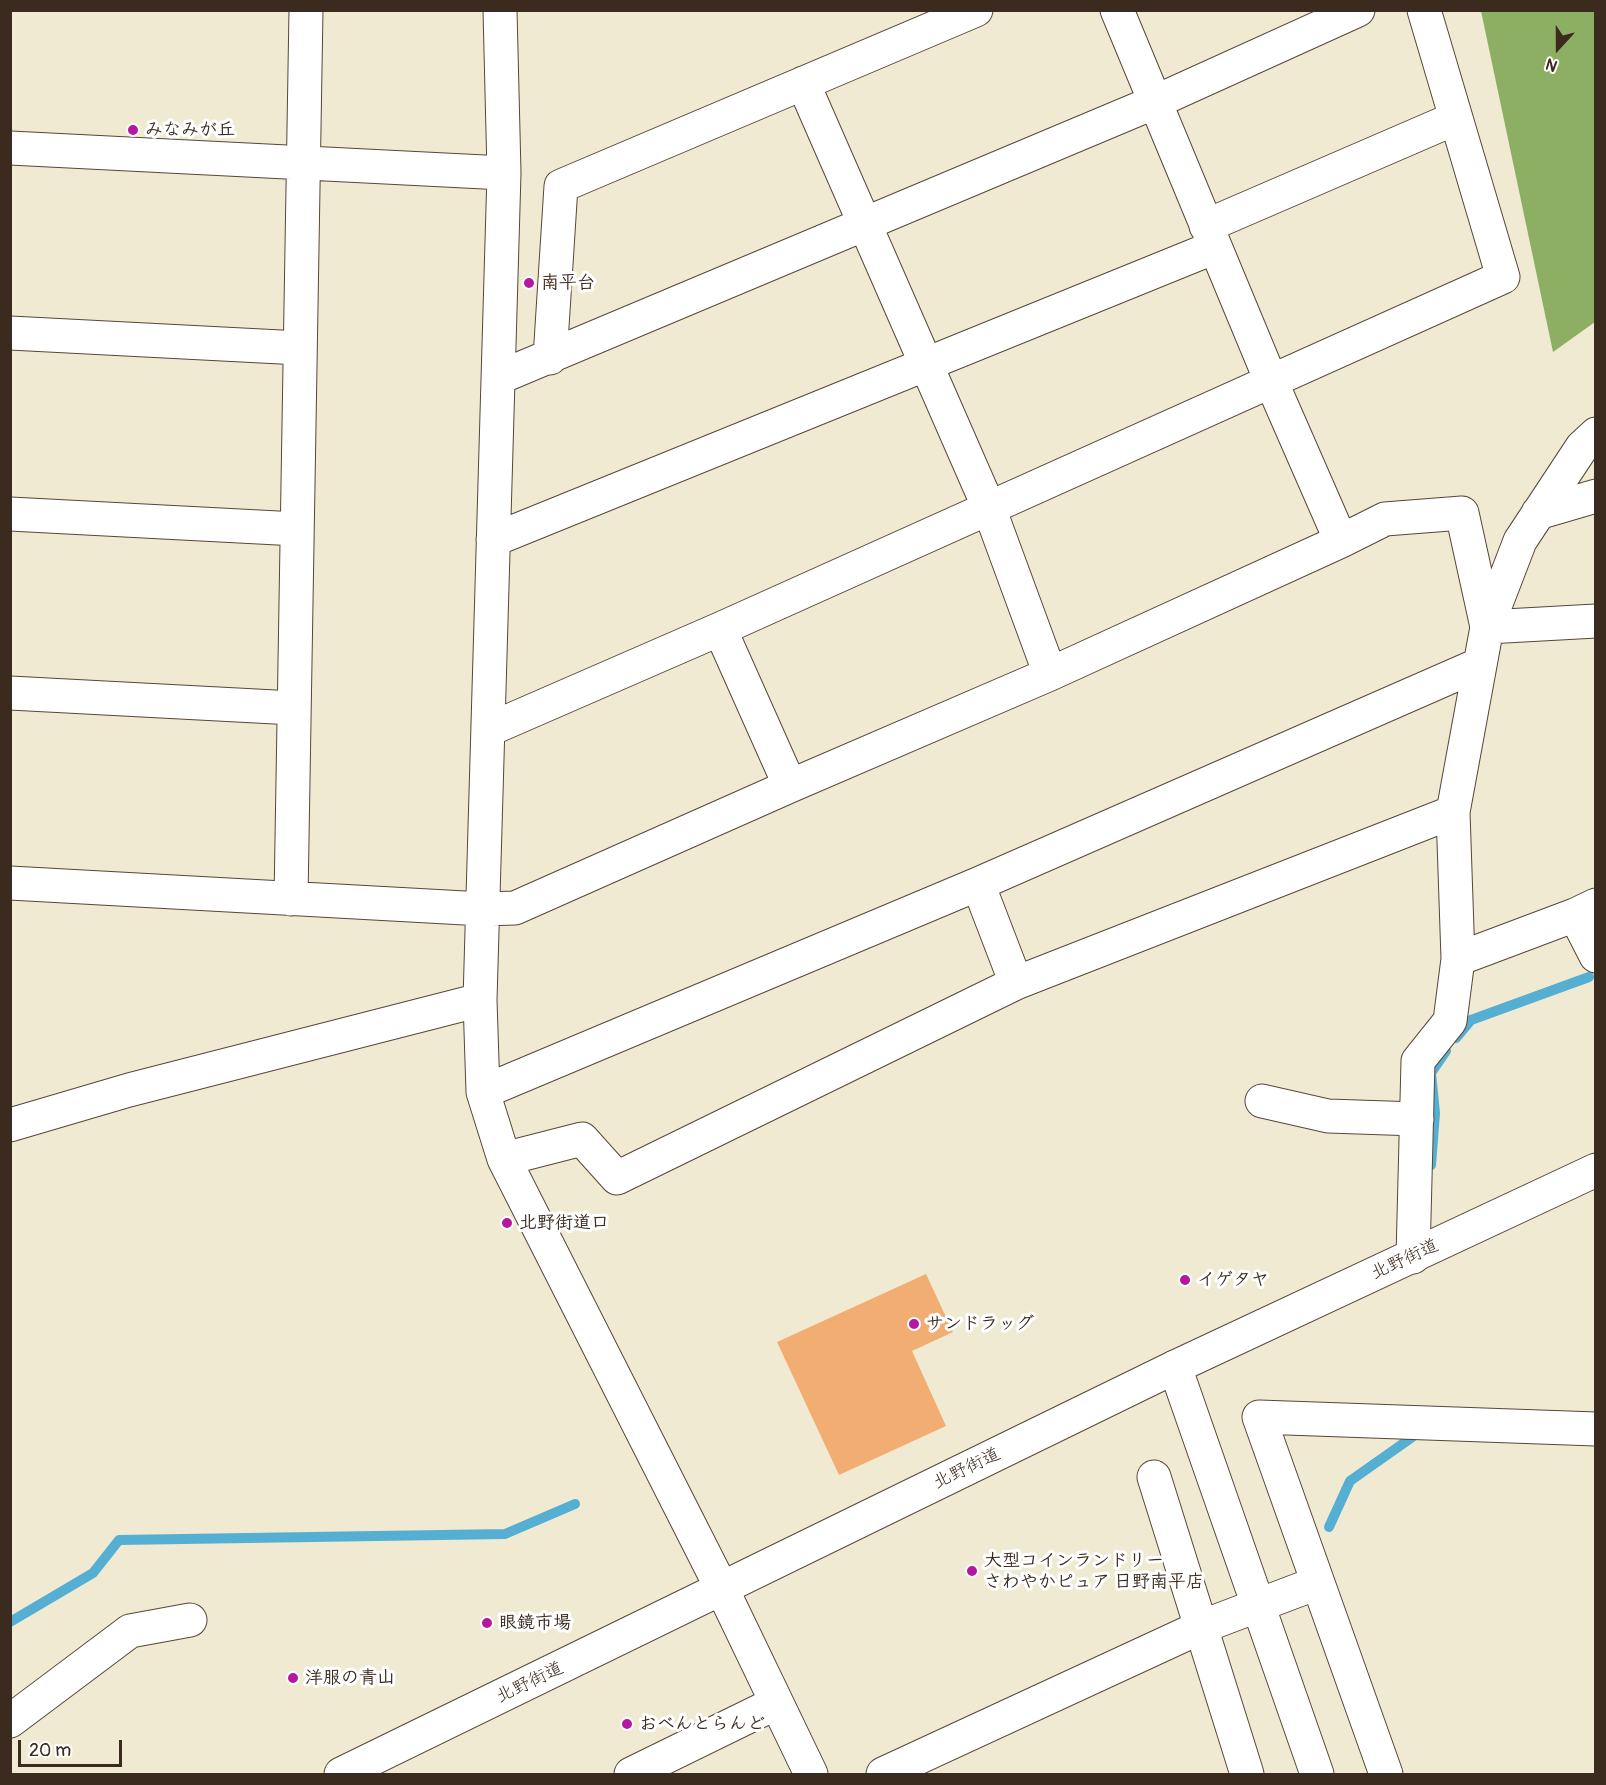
<!DOCTYPE html>
<meta charset="utf-8">
<style>
body{margin:0}
#map{position:relative;width:1606px;height:1785px;overflow:hidden;background:#f0ead2;font-family:Pangolin,sans-serif}
canvas{display:block}
.frame{position:absolute;inset:0;border:12px solid #3b2a1e;pointer-events:none}
.north{position:absolute;left:1528px;top:18px;width:60px;height:60px;-webkit-text-stroke:4px #fff;paint-order:stroke;rotate:201deg;font-size:16px;font-weight:700;line-height:24px;text-align:center;color:#3b2a1e}
.north::after{content:'';display:block;margin:auto;width:21px;height:27px;background:#3b2a1e;clip-path:polygon(50% 0,100% 100%,50% 72%,0 100%)}
.scale{position:absolute;left:18px;top:1740px;width:104px;height:27px;box-sizing:border-box;border:3px solid #3b2a1e;border-top:0;padding-left:8px;font-size:18px;line-height:21px;white-space:nowrap;color:#3b2a1e;-webkit-text-stroke:4px #fff;paint-order:stroke}
</style>
<div id="map">
<canvas width="1606" height="1785"></canvas>
<div class="frame"></div>
<div class="north">N</div>
<div class="scale">20 m</div>
</div>
<script>
const ctx = document.querySelector('canvas').getContext('2d');
ctx.lineJoin = 'round';
function fill(path, color) { ctx.fillStyle = color; ctx.fill(path, 'evenodd'); }
function trace(path, color, width, dash) { ctx.strokeStyle = color; ctx.lineWidth = width; ctx.lineCap = dash ? 'butt' : 'round'; ctx.setLineDash(dash || []); ctx.stroke(path); }
function write(font, color, halo, rows, align = 'center') {
  ctx.font = font + ' Pangolin,"Klee One",sans-serif'; ctx.lineWidth = 6; ctx.setLineDash([]); ctx.textBaseline = 'middle'; ctx.strokeStyle = halo; ctx.fillStyle = color; for (const [text, x, y, turn = 0] of rows) {
    ctx.save(); ctx.translate(x, y); ctx.rotate((+turn || 0) * Math.PI / 180); ctx.textAlign = isNaN(turn) ? turn : align; if (halo) ctx.strokeText(text, 0, 0); ctx.fillText(text, 0, 0); ctx.restore();
  }
}
fill(new Path2D(`
 M 1481,11 L 1595,11 L 1595,322 L 1553,352 Z`), '#8daf63');
trace(new Path2D(`
 M 1456,1038 L 1471,1020 L 1589,977
 M 1431,1165 L 1435,1113 L 1431,1073 L 1446,1051
 M 1329,1527 L 1350,1481 L 1418,1433 L 1421,1433
 M 10,1622 L 93,1573 L 119,1540 L 505,1534 L 575,1504`), '#54afd2', 10);
fill(new Path2D(`
 M 926,1274 L 953,1332 L 912,1351 L 946,1426 L 839,1475 L 777,1342 Z`), '#f2ad73');
const minor = new Path2D(`
 M 500,10 L 504,173 L 480,1000 L 483,1092 L 504,1159 L 722,1589 L 811,1774
 M 803,83 L 989,508 L 1050,674
 M 10,148 L 504,173
 M 1206,226 L 1456,118
 M 10,333 L 300,348
 M 550,358 L 561,186 L 976,10
 M 498,378 L 1155,102 L 1358,10
 M 1538,513 L 1596,496
 M 10,514 L 297,529
 M 493,540 L 1215,247
 M 1341,541 L 1385,519 L 1462,513 L 1487,627 L 1596,621
 M 720,629 L 790,786
 M 10,693 L 294,708
 M 488,730 L 720,629 L 1503,277 L 1424,10
 M 10,883 L 483,909 L 515,908 L 790,786 L 1050,674 L 1341,541 L 1271,381 L 1117,10
 M 978,884 L 1016,983
 M 291,899 L 306,10
 M 1575,915 L 1596,956
 M 1458,959 L 1575,915 L 1596,905
 M 483,1092 L 978,884 L 1480,664
 M 1262,1101 L 1328,1116 L 1417,1119
 M 10,1125 L 129,1090 L 480,1000
 M 504,1159 L 582,1139 L 617,1178 L 1016,983 L 1453,812
 M 1413,1257 L 1418,1061 L 1450,1021 L 1458,959 L 1453,812 L 1487,627 L 1520,541 L 1582,447 L 1596,434
 M 1175,1367 L 1317,1774
 M 1154,1477 L 1247,1774
 M 10,1721 L 130,1631 L 190,1620
 M 631,1774 L 776,1703
 M 883,1774 L 1201,1627 L 1317,1583
 M 1386,1774 L 1259,1417 L 1596,1429`);
const major = new Path2D(`
 M 341,1774 L 1175,1367 L 1596,1170`);
trace(minor, '#564739', 35);
trace(major, '#564739', 35);
trace(minor, '#fff', 33);
trace(major, '#fff', 33);
for (const [x, y, r, color] of [
 [133,130,6,"#b5179e"],
 [529,283,6,"#b5179e"],
 [507,1223,6,"#b5179e"],
 [1185,1280,6,"#b5179e"],
 [914,1324,6,"#b5179e"],
 [972,1571,6,"#b5179e"],
 [487,1623,6,"#b5179e"],
 [293,1678,6,"#b5179e"],
 [627,1724,6,"#b5179e"]
]) { const dot = new Path2D(); dot.arc(x, y, r, 0, 2 * Math.PI); ctx.fillStyle = color; ctx.fill(dot); trace(dot, '#fff', 2); }
write('bold 18px', '#3b2a1e', '#fff', [
 ["みなみが丘",145,130],
 ["南平台",541,283],
 ["北野街道口",519,1223],
 ["イゲタヤ",1197,1280],
 ["サンドラッグ",926,1324],
 ["大型コインランドリー",984,1561],
 ["さわやかピュア 日野南平店",984,1582],
 ["眼鏡市場",499,1623],
 ["洋服の青山",305,1678],
 ["おべんとらんど",639,1724]
], 'left');
write('18px', '#3b2a1e', '#fff', [
 ["北野街道",1405,1260,-25],
 ["北野街道",967,1469,-26],
 ["北野街道",530,1683,-26]
]);
</script>
